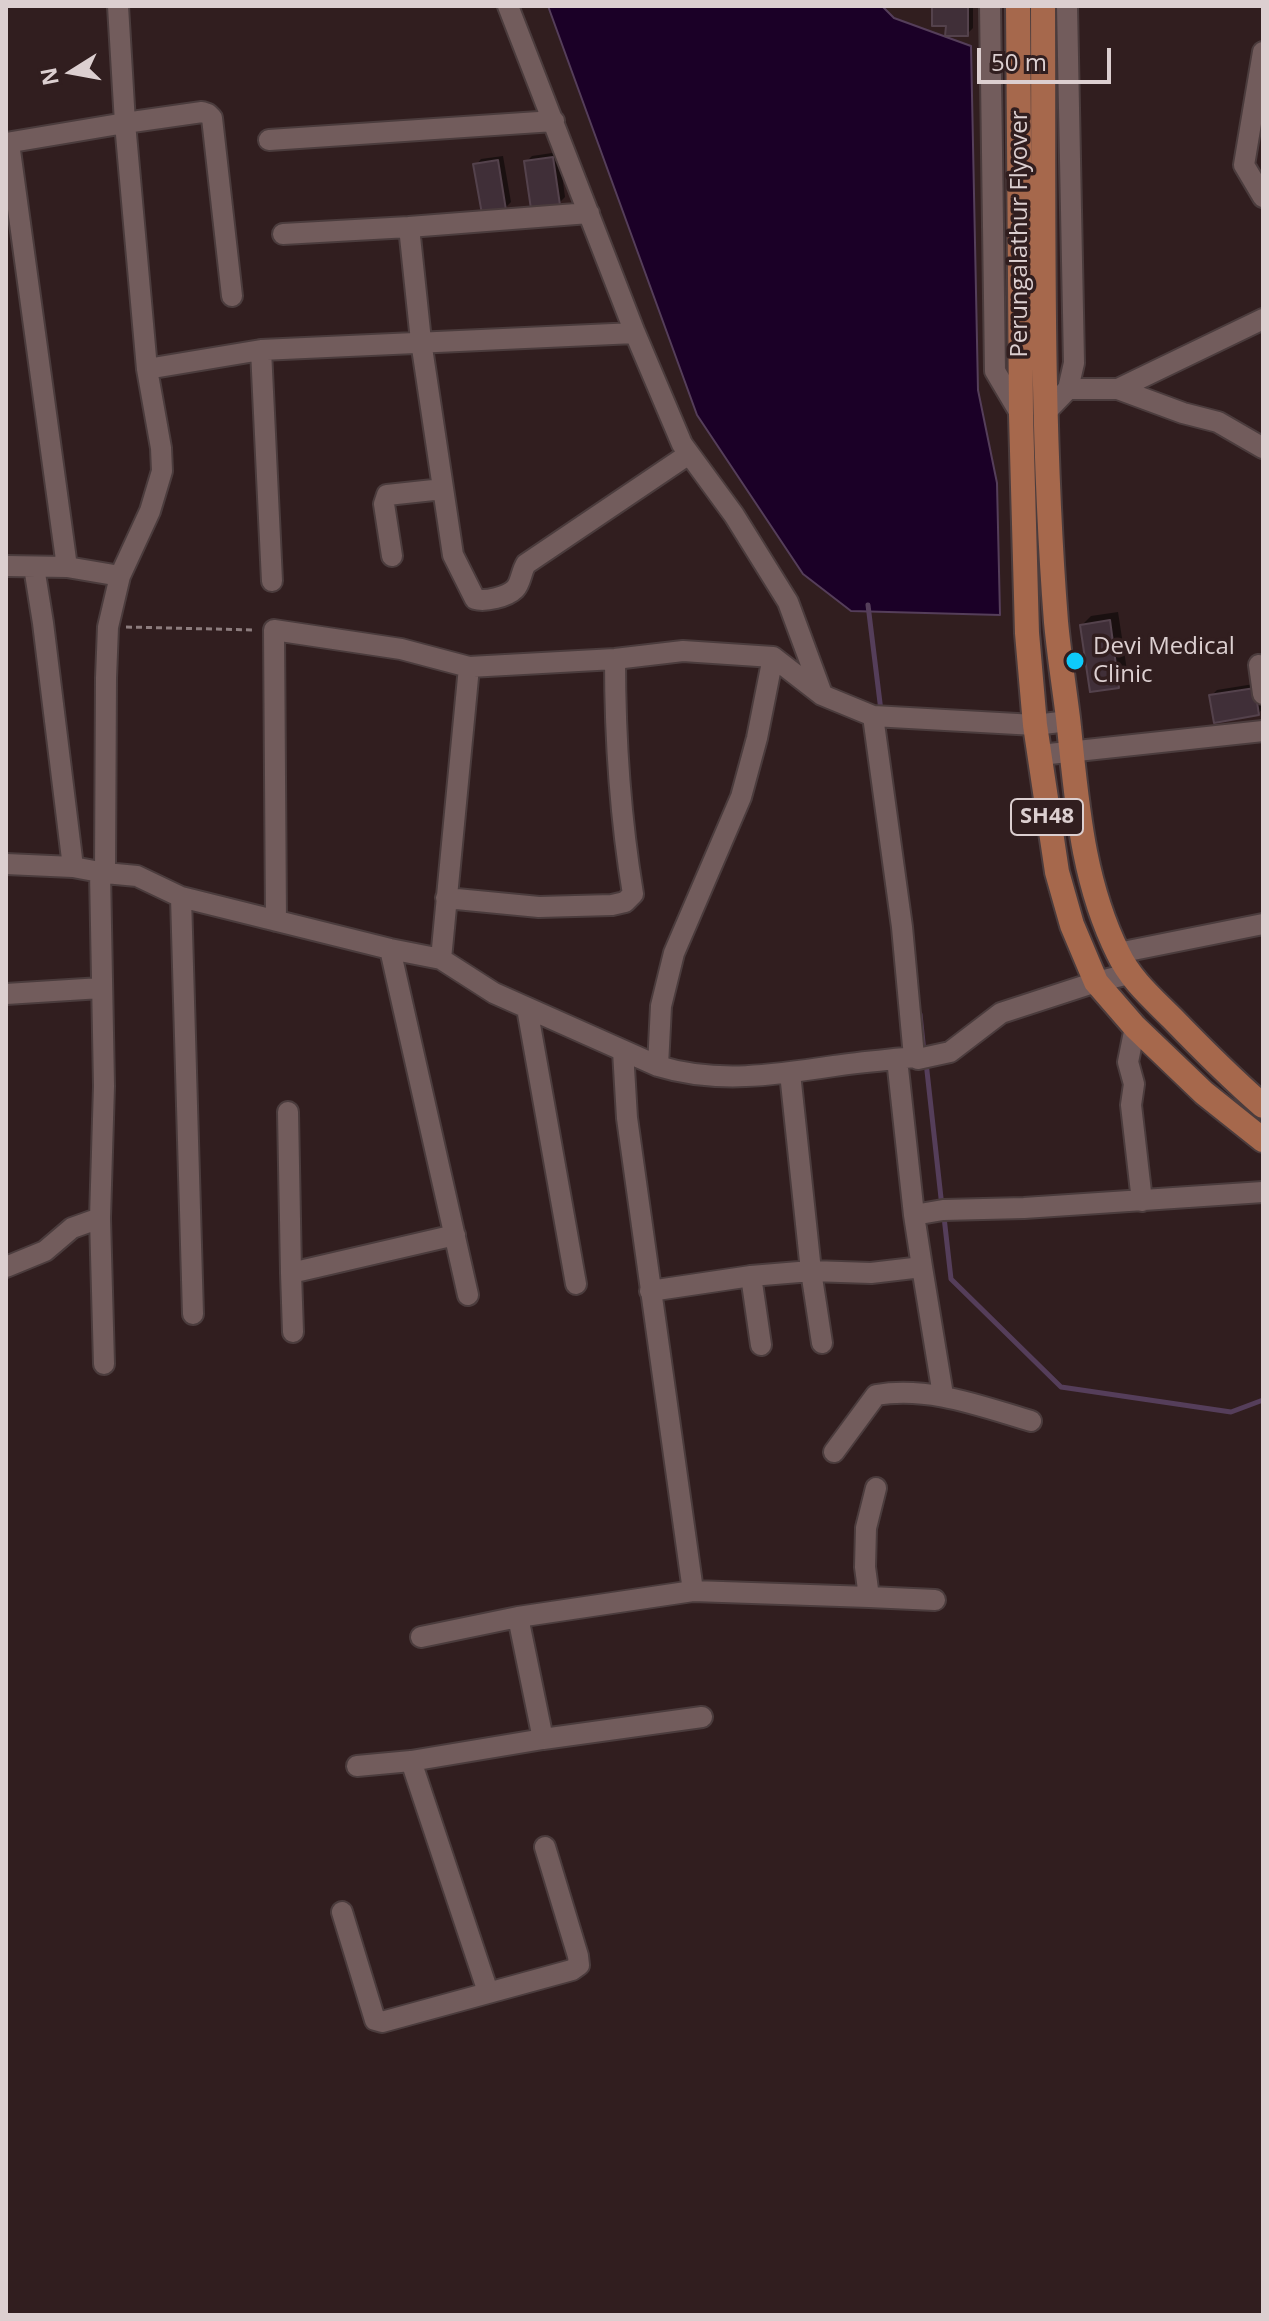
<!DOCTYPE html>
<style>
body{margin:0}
#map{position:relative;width:1269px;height:2321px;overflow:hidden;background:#311e1f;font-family:"Open Sans",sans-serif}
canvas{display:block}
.frame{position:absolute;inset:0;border:8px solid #dccfd0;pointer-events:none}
.north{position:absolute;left:32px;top:32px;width:80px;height:80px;-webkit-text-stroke:6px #311e1f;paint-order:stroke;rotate:259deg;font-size:22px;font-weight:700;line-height:32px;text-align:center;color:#dccfd0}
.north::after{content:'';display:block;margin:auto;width:28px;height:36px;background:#dccfd0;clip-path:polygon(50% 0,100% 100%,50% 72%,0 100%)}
.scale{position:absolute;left:977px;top:48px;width:134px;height:36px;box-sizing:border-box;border:4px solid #dccfd0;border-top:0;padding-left:10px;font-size:24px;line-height:28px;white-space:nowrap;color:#dccfd0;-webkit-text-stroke:6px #311e1f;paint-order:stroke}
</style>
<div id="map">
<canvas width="1269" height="2321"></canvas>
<div class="frame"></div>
<div class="north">N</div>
<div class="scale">50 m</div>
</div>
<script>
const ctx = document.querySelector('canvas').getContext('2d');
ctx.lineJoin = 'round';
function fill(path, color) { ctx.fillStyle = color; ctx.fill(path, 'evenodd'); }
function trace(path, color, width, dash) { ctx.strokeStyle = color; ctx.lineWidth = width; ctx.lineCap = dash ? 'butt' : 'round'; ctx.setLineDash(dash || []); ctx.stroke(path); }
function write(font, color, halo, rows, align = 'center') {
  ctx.font = font + ' "Open Sans",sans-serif'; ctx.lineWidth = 7; ctx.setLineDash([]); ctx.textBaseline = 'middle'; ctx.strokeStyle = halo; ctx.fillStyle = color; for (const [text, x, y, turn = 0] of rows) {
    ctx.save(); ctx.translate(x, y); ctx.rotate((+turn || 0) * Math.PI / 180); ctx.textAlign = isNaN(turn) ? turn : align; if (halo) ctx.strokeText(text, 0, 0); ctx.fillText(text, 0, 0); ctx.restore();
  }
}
const water = new Path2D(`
 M 548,6 L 882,6 L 894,18 L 971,46 L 978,390 L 997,483 L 1000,615 L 851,611 L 803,574 L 697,415 Z`);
fill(water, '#1b0027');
trace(water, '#553e5a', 2);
fill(new Path2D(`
 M 934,6 L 973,6 L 973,28 L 967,34 L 948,24 Z
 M 559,152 L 565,197 L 559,203 L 527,161 L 532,156 Z
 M 503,156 L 511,202 L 505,208 L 476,165 L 481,159 Z
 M 1118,612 L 1128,677 L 1118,686 L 1082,625 L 1091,616 Z
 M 1260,683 L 1263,708 L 1258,714 L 1211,696 L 1217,690 Z`), '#0007');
trace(new Path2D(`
 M 868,605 L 881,711
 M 920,1014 L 924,1052
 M 926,1062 L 942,1207
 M 944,1217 L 951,1279 L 1061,1387 L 1231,1412 L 1263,1400`), '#553e5a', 5);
const building = new Path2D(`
 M 932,6 L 968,6 L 968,36 L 945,36 L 946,26 L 932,26 Z
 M 553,157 L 560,205 L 531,209 L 524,161 Z
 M 498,160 L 506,210 L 482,214 L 473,164 Z
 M 1110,620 L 1119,688 L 1090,692 L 1080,625 Z
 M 1255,688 L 1259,715 L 1214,723 L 1209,695 Z`);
fill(building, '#402f38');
trace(building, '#54424c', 2);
const minor = new Path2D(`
 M 118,6 L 125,123 L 202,112 L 208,114 L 212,118 L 232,296
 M 508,6 L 635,333 L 682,444 L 734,515 L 788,602 L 822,694
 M 990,6 L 995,371 L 1021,415
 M 1263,52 L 1244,165 L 1263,197
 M 269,140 L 554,121
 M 6,143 L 125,123 L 147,369 L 161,448 L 162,471 L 150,511 L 120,576 L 108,627 L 106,678 L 105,873
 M 9,143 L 67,567
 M 589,213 L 409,227 L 421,341 L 453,555 L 475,599 C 485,602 507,597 515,589 C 521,583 521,572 526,564 L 689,454
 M 283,234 L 409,227
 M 261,350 L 272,581
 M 147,369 L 261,350 L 635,333
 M 1068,389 L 1118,389 L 1183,413 L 1218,422 L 1263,448
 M 1118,389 L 1263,319
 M 1045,413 L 1068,389 L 1074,363 L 1067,6
 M 392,556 L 384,504 L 387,495 L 443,489
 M 6,566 L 67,567 L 120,576
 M 34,567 L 43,623 L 73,867
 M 1259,665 L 1263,694
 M 873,716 L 902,927 L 914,1057
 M 1040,755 L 1263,731
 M 6,864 L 73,867 L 105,873 L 137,876 L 181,897 L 390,949 L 441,959 L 494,993 L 658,1066 C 716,1084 775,1075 834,1066 C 860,1062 887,1060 914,1057 L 918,1059 L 950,1052 L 1001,1013 L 1096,982 L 1129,974
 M 100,872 L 104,1086 L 100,1218 L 104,1364
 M 181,897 L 193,1314
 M 446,898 L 539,907 L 612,905 L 625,902 L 633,894 C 620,816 615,738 615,659
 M 276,921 L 274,630 L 401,649 L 469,667 L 615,659 L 683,651 L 773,657 L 822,695 L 873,716 L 1035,725 L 1068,721
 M 390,949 L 468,1295
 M 1118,953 L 1263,924
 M 441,959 L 469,667
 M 6,994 L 101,988
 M 527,1008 L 576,1284
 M 1135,1027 L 1128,1062 L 1134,1084 L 1131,1105 L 1142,1201
 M 623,1051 L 627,1118 L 693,1591
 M 897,1059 L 914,1215
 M 658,1066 L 661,1006 L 674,953 L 741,797 L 757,738 L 773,657
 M 790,1073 L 811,1271 L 822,1343
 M 288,1112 L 291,1273 L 455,1235
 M 6,1267 L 45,1251 L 72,1228 L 100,1218
 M 922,1267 L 943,1395
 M 291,1273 L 293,1332
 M 751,1276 L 761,1345
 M 650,1291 L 751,1276 L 811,1271 L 871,1273 L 922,1267 L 914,1215 L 943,1210 L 1024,1208 L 1263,1192
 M 834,1452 L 876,1395 C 929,1386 980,1406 1031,1421
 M 869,1597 L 935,1600
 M 421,1637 L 518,1617 L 693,1591 L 869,1597 L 865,1567 L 866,1528 L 876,1488
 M 543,1739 L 702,1717
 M 411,1761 L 488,1992
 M 357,1766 L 411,1761 L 543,1739 L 518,1617
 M 342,1912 L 375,2020 L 382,2022 L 572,1970 L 579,1965 L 578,1956 L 545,1847`);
const major = new Path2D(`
 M 1018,6 L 1021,415 L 1027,633 L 1035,725 L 1057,872 L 1072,925 L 1096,982 L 1135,1027 L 1204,1093 L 1263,1140
 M 1043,6 C 1044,211 1040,417 1056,622 C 1059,654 1064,686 1068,718 C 1077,800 1081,878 1118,953 C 1130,979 1152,998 1172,1018 C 1201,1048 1231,1078 1263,1106`);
trace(minor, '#4b3c3d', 24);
trace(major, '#4b3c3d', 28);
trace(new Path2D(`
 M 126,627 L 255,630`), '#8d7d7e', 3, [6, 4]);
trace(minor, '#725c5c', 20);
trace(major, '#a6684c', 24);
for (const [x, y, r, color] of [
 [1075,661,10,"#0ecafa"]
]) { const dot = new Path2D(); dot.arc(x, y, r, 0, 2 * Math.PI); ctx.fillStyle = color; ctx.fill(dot); trace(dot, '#311e1f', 3); }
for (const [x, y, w] of [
 [1047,817,72]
]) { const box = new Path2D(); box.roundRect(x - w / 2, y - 18, w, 36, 6); ctx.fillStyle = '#311e1f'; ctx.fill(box); trace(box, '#dccfd0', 2); }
write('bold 22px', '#dccfd0', null, [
 ["SH48",1047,817]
]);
write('24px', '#dccfd0', '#311e1f', [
 ["Perungalathur Flyover",1020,234,-90]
]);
write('24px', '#dccfd0', '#311e1f', [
 ["Devi Medical",1093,647],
 ["Clinic",1093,675]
], 'left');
</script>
